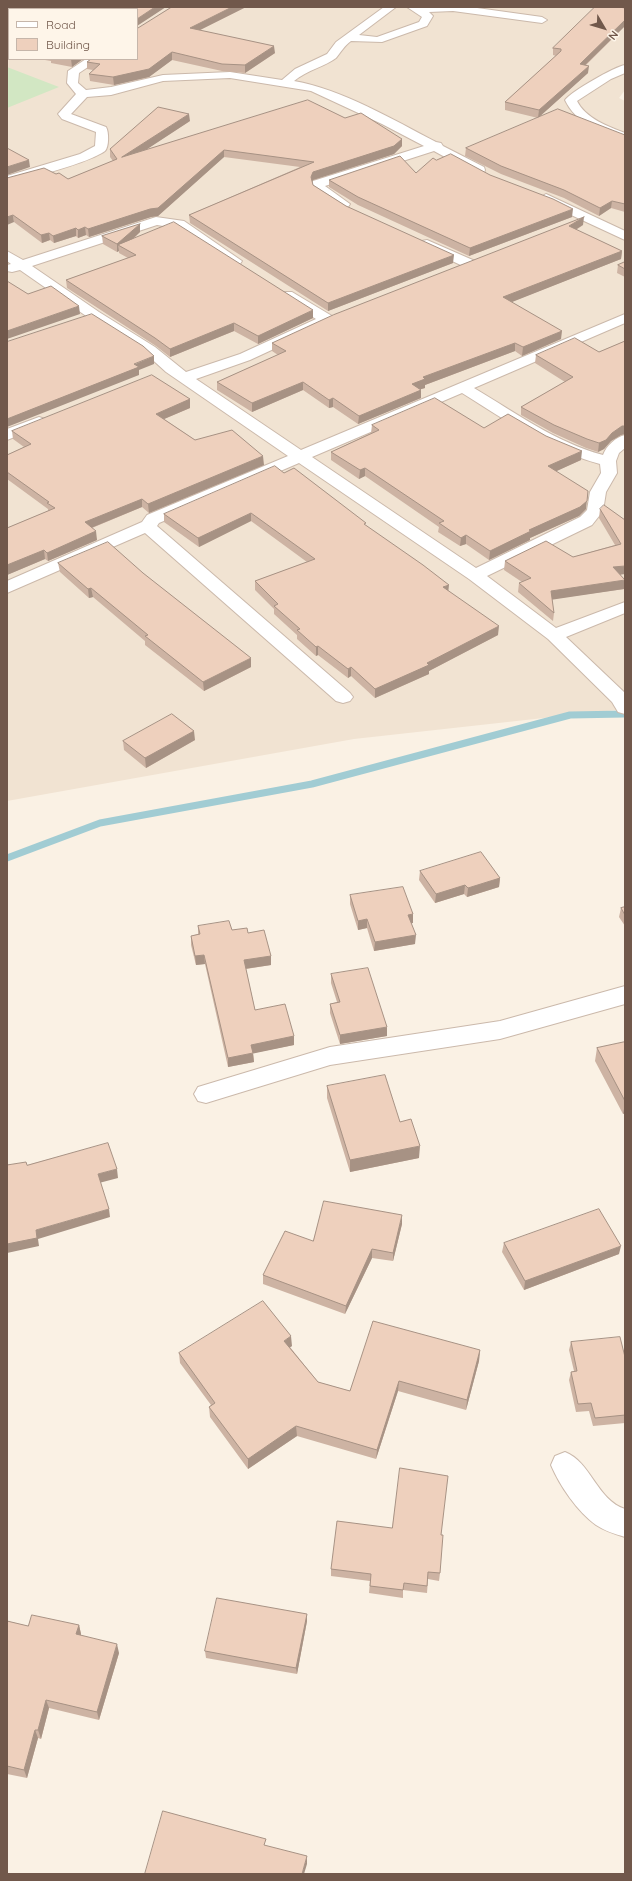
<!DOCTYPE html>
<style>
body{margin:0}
#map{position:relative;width:632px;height:1881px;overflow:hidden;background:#faf1e4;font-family:Quicksand,sans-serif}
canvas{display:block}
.frame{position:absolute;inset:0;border:8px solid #71584b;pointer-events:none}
.legend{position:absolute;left:8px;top:8px;width:130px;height:52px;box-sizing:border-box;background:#fef5e9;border:1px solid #c6b6aa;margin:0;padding:5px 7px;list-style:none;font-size:12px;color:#71584b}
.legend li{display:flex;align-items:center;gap:8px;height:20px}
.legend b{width:20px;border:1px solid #c6b6aa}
.north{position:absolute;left:584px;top:8px;width:40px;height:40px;-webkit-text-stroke:3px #fef5e9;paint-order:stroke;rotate:128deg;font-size:11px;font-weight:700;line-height:16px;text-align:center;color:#71584b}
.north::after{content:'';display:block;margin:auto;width:14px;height:18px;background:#71584b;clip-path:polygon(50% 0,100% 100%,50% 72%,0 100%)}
</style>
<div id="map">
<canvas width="632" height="1881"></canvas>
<div class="frame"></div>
<ul class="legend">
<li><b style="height:5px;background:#fff"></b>Road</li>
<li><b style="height:11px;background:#eed0bd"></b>Building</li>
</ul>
<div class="north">N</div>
</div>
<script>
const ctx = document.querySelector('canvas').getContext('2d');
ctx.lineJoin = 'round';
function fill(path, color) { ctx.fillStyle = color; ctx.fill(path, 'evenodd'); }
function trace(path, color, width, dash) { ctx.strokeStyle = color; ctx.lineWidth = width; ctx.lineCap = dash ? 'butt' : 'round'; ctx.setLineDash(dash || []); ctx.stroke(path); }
fill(new Path2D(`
 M 7,7 L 625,7 L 625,90 L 619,98 L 625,101 L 625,709 L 354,739 L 7,801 ZM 9,9 L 137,9 L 137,59 L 9,59 Z`), '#f1e3d2');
fill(new Path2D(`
 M 7,67 L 59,87 L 7,108 Z`), '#d2e7c3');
trace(new Path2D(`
 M 7,858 L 100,823 L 312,784 L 570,715 L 625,714`), '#a1ccd3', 7);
const street = new Path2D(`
 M 384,7 L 396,7 L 359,35 L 377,37 L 419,22 L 422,17 L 407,7 L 470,7 L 542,17 L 547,20 L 542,23 L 453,11 L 429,12 L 433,16 L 427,26 L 382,42 L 351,41 C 344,46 341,52 336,58 C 326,66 307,70 294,81 C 341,89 394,120 436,142 L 441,143 L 443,146 L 484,167 L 485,170 L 484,173 L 474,173 L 434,151 L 325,186 L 350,204 L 348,207 C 336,210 314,195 312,184 L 313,181 L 424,146 L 382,124 L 311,91 L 230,78 L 163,81 L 111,95 L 87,97 L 71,114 L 106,127 C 109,132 109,147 105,151 C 89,163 29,178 7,184 L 7,176 L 80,154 L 95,146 L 96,132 L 62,119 L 58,114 L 76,94 L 67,83 L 68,71 L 86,59 L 100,59 L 79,73 L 78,83 L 86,90 L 111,87 L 163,75 L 230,72 L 282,80 L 295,69 L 327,54 L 336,42 Z
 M 625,65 L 625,73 L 611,79 L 577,101 C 585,118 609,127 625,133 L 625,141 C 602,135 575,122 565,100 C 572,91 614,67 625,65 Z
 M 546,194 L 625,231 L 625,240 L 541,201 L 539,198 Z
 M 156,217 L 184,221 L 242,261 L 240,264 L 230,264 L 175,228 L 157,225 L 32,266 L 99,312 L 155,347 L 186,372 L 240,354 L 316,319 L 282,298 L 280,295 L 282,292 L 292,292 L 332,316 L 334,319 L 332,322 L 250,360 L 196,379 L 301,450 L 625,314 L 625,323 L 474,388 C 516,413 555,442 603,455 C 606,446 616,437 625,435 L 625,448 L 619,453 L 616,461 L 617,473 L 606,492 L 603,511 L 592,525 L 487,576 L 556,628 L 625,602 L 625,613 L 566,637 L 625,693 L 625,714 L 618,712 L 612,702 L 548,639 L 469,579 L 299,463 L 159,523 L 157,526 L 350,693 L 353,697 L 350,701 L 343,703 L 336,701 L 145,533 L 7,593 L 7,581 L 142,522 L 147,515 L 288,456 L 166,372 L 145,353 L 89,318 L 20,270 L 12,272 L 7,271 L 7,265 L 11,264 L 7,261 L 7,251 L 23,260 ZM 462,393 C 507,421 548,450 600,464 L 601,473 L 590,492 L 587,510 L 580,517 L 476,568 L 312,457 Z
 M 427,240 L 475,261 L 477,264 L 475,267 L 465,267 L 422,247 L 420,244 L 422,241 Z
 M 39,417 L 45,419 L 47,422 L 45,425 L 7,440 L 7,429 Z
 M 625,986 L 625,1004 L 500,1039 L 330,1065 L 206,1103 L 198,1101 L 194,1094 L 198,1087 L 330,1047 L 500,1021 Z
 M 565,1452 C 591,1462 597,1500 625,1509 L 625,1537 C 615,1534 605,1531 596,1525 C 577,1511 560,1486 551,1465 L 555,1456 Z`);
trace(street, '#cbb9ab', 2);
fill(street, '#fff');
fill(new Path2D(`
 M 172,7 L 246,7 L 200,30 L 275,53 L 245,73 L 222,71 L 172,60 L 149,77 L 114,85 L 90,81 L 89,74 L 93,70 L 87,69 L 87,62 Z
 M 9,19 L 9,39 L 7,38 L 7,20 Z
 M 625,26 L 586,65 L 588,73 L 538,118 L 505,110 L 505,102 L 556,56 L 553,55 L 553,48 Z
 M 39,59 L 83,59 L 72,67 L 51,63 L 51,61 Z
 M 345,118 L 402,146 L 394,154 L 313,180 L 312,182 L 313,185 L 346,206 L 453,263 L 328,311 L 190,223 L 189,215 L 300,167 L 224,157 L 158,216 L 151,217 L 89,237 L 86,235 L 78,238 L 76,236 L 54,243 L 50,240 L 42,243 L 14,222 L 7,178 L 68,179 L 113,161 L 110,157 L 110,149 L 190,121 L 145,150 Z
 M 625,135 L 625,212 L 611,208 L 599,216 L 564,198 L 501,174 L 465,156 L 466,148 Z
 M 436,160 L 490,175 L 572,217 L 469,256 L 358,205 L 329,187 L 329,180 L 416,173 Z
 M 140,224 L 140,232 L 132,240 L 313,318 L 258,344 L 234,331 L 170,357 L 156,346 L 67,288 L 66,280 L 128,258 L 119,253 L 119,251 L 117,252 L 103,244 L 102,236 Z
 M 583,225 L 576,230 L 622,251 L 621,259 L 511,302 L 561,339 L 522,356 L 515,351 L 425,385 L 425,388 L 421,389 L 421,398 L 358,424 L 333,407 L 329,408 L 303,390 L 252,412 L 217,390 L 217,382 L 278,355 L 272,351 L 272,343 Z
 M 625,262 L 625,277 L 617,273 L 618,265 Z
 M 625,341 L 625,434 L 621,435 L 611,441 L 604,449 L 598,452 L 586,448 L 553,433 L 521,415 L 521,407 L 565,382 L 535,363 L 536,355 L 599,352 Z
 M 190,399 L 190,408 L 164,419 L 195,440 L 264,465 L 149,513 L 142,507 L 92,528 L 97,540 L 48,561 L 45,559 L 7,575 L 7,528 L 48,511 L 48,509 L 7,479 L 7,455 L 24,447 L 13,439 L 12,431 Z
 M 372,425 L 484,428 L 581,460 L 556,471 L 586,509 L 579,516 L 530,538 L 530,540 L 489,560 L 466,544 L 460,546 L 438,532 L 439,527 L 365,476 L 359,479 L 331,460 L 331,452 L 371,433 Z
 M 284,473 L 366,526 L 449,591 L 498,635 L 429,671 L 429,674 L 375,698 L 351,676 L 348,678 L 318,655 L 316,656 L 297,639 L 297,635 L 274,614 L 274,609 L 255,590 L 255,581 L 307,562 L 251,521 L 199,547 L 164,522 L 164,514 Z
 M 600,509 L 625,520 L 621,575 L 624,589 L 552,599 L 554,613 L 553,621 L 518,592 L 519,583 L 522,582 L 504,570 L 505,561 L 573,557 L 615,545 L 599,518 Z
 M 58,563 L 251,667 L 204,691 L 145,645 L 145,641 L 93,597 L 89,598 L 60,572 Z
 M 195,740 L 146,768 L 124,750 L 123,741 Z
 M 420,871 L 500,878 L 499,887 L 467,897 L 464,894 L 435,903 L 419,880 Z
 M 350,895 L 413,914 L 413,923 L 411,923 L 415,944 L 374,951 L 367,928 L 358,930 L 350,904 Z
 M 625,907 L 625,926 L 619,917 L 621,908 Z
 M 198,926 L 248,933 L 271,956 L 271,965 L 246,969 L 255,1010 L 294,1036 L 294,1045 L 253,1053 L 254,1062 L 228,1067 L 205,964 L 196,965 L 191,945 L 191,936 L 198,934 Z
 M 331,974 L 387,1036 L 340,1044 L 330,1013 L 330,1004 L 337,1002 L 331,983 Z
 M 625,1042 L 625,1113 L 623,1114 L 595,1061 L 597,1048 Z
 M 327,1086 L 400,1122 L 419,1158 L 350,1172 L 327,1098 Z
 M 402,1224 L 393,1261 L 372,1258 L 345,1314 L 263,1284 L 263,1275 L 313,1241 Z
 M 504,1243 L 619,1254 L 524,1290 L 502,1252 Z
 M 571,1342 L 625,1357 L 625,1423 L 593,1426 L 589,1411 L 576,1412 L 569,1380 L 571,1372 L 574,1371 L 569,1350 Z
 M 292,1346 L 290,1347 L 318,1382 L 350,1391 L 480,1350 L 479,1361 L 466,1410 L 398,1391 L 376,1459 L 297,1436 L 248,1469 L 210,1417 L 209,1407 L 211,1405 L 180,1363 L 179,1353 Z
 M 441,1535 L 440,1573 L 439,1581 L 428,1579 L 427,1593 L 403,1590 L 403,1598 L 369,1593 L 370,1581 L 331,1576 L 331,1569 Z
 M 307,1614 L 307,1621 L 297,1674 L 206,1658 L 205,1651 Z
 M 7,1621 L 28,1626 L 79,1625 L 81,1634 L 81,1636 L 119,1653 L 99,1720 L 49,1708 L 41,1739 L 38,1738 L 27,1778 L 7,1774 Z`), '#cdb3a3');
fill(new Path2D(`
 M 155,7 L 166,7 L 137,26 L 137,19 Z
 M 232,7 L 246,7 L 190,35 L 190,28 Z
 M 625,20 L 625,26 L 579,71 L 580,64 Z
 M 274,46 L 275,53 L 245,73 L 245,65 Z
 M 172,52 L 172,60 L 149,77 L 114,85 L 113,77 Z
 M 71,59 L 83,59 L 72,67 Z
 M 589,66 L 588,73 L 538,118 L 539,110 Z
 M 189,114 L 190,121 L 123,165 L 122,157 Z
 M 402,139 L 402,146 L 394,154 L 313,180 L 311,184 L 311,177 L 313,172 Z
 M 224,150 L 224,157 L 158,216 L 151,217 L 89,237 L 88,229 Z
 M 29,160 L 30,167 L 7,175 L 7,167 Z
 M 612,201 L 611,208 L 599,216 L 600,208 Z
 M 573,209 L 572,217 L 469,256 L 470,248 Z
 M 13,215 L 14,222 L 7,225 L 7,217 Z
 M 584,217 L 583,225 L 568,234 L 569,226 Z
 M 140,224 L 140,232 L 123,248 L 118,245 L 119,251 L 117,252 L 117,244 Z
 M 85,227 L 86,235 L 78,238 L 78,230 Z
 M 76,228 L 76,236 L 54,243 L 53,236 Z
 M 49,233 L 50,240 L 42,243 L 41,235 Z
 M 622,251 L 621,259 L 502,306 L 503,297 Z
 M 454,255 L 453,263 L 328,311 L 328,303 Z
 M 79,306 L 80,314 L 7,339 L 7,331 Z
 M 313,310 L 313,318 L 258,344 L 258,336 Z
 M 234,323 L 234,331 L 170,357 L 170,349 Z
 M 562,331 L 561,339 L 522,356 L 523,347 Z
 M 515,343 L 515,351 L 425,385 L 425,388 L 411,392 L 412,384 L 423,377 Z
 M 154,356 L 154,364 L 139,370 L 139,375 L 7,427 L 7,419 Z
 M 303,382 L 303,390 L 252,412 L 252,403 Z
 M 421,390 L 421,398 L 358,424 L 359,416 Z
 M 333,398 L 333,407 L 329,408 L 329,400 Z
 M 190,399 L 190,408 L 157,422 L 156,414 Z
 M 622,426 L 625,426 L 625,434 L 621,435 L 611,441 L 604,449 L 598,452 L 599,443 L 612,433 Z
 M 582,451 L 581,460 L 548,475 L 548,466 Z
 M 263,456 L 264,465 L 149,513 L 148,504 Z
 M 365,468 L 365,476 L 359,479 L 360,470 Z
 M 588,491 L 586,509 L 579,516 L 530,538 L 530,540 L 489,560 L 490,551 L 529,530 Z
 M 142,499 L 142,507 L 86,530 L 85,522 Z
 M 251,513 L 251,521 L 199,547 L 198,538 Z
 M 96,531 L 97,540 L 48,561 L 47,553 Z
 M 466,535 L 466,544 L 460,546 L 461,538 Z
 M 44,550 L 45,559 L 7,575 L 7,565 Z
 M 625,566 L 625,574 L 612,576 L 613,567 Z
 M 625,580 L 624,589 L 550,600 L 551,591 Z
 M 449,585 L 448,594 L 443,587 Z
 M 91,588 L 93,597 L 89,598 L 88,589 Z
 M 499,626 L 498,635 L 429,671 L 429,674 L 375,698 L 375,689 Z
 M 318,646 L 318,655 L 316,656 L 316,647 Z
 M 251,658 L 251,667 L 204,691 L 203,682 Z
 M 351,667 L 351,676 L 348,678 L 348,669 Z
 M 194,731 L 195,740 L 146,768 L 145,758 Z
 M 500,878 L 499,887 L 467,897 L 468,888 Z
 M 465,885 L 464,894 L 435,903 L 436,894 Z
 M 413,914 L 413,923 L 408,924 L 408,915 Z
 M 367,919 L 367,928 L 358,930 L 358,921 Z
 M 416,935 L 415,944 L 374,951 L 375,942 Z
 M 204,955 L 205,964 L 196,965 L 195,956 Z
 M 271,956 L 271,965 L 244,969 L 244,960 Z
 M 387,1027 L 387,1036 L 340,1044 L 340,1035 Z
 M 294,1036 L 294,1045 L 251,1054 L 251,1045 Z
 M 253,1053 L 254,1062 L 228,1067 L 228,1058 Z
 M 625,1104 L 625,1113 L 623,1114 Z
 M 420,1146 L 419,1158 L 350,1172 L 350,1160 Z
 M 117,1169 L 118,1178 L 99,1183 L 98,1174 Z
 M 109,1209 L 110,1217 L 38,1239 L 39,1246 L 7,1253 L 7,1244 L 36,1230 Z
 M 402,1215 L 402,1224 L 393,1261 L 393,1253 Z
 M 621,1246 L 619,1254 L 524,1290 L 525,1281 Z
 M 372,1249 L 372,1258 L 345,1314 L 346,1306 Z
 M 291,1336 L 292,1346 L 285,1351 L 284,1341 Z
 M 480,1350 L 479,1361 L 466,1410 L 467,1400 Z
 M 399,1381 L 398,1391 L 376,1459 L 377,1450 Z
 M 296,1426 L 297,1436 L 248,1469 L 248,1459 Z
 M 307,1614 L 307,1621 L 297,1674 L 296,1668 Z
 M 79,1625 L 81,1634 L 78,1643 L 76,1634 Z
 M 117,1644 L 119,1653 L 99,1720 L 97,1712 Z
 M 46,1700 L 49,1708 L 41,1739 L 38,1730 Z
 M 35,1730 L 38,1738 L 27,1778 L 24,1770 Z
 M 307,1856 L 307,1864 L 304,1874 L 302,1874 Z`), '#a79284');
const building = new Path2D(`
 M 31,7 L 155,7 L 137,19 L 137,9 L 27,9 Z
 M 172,7 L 232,7 L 190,28 L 274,46 L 245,65 L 222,64 L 172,52 L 149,69 L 113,77 L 89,74 L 100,64 L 87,62 L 91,59 L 137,59 L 137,29 Z
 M 595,7 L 619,7 L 625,8 L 625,20 L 580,64 L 589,66 L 539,110 L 505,102 L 561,51 L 561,49 L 553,48 Z
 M 9,19 L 9,32 L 7,31 L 7,20 Z
 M 308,100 L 345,118 L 361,113 L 402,139 L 394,146 L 313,172 L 311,177 L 313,185 L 346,206 L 454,255 L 328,303 L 189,215 L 314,162 L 224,150 L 158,208 L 150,209 L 88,229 L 85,227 L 78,230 L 76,228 L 53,236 L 49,233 L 41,235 L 13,215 L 7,217 L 7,178 L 44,168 L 56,174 L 59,173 L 68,179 L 117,159 L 110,149 L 158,107 L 189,114 L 122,157 Z
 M 558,109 L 625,135 L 625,204 L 612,201 L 600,208 L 564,190 L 501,166 L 466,148 Z
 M 7,148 L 29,160 L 7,167 Z
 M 451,154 L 490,175 L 553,199 L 573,209 L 470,248 L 358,197 L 329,180 L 400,156 L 416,173 L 433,158 L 436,160 Z
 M 584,217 L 569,226 L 622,251 L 503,297 L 562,331 L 523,347 L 515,343 L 423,377 L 425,379 L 412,384 L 421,390 L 359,416 L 333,398 L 329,400 L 303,382 L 252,403 L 217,382 L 286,351 L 272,343 L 333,315 Z
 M 174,222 L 313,310 L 258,336 L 234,323 L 170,349 L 155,338 L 66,280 L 136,255 L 118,245 Z
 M 140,224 L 117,244 L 102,236 Z
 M 625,262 L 625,269 L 618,265 Z
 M 7,281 L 28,294 L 51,286 L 79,306 L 7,331 Z
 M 92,314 L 143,346 L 154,356 L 134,364 L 139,367 L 7,419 L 7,342 Z
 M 575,338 L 599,352 L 625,341 L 625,426 L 622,426 L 612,433 L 606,440 L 599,443 L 587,439 L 554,425 L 521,407 L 573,377 L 536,355 Z
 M 152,375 L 190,399 L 156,414 L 195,440 L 232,430 L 263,456 L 148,504 L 142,499 L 85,522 L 96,531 L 47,553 L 44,550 L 7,565 L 7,528 L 55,508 L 47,503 L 49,502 L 7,472 L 7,455 L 31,444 L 12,431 Z
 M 435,398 L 484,428 L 508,414 L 546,436 L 582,451 L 548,466 L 588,491 L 587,501 L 580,507 L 529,530 L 531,531 L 490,551 L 466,535 L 461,538 L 439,523 L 444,521 L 365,468 L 360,470 L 331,452 L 379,430 L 372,425 Z
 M 275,466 L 284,473 L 294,468 L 366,523 L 364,524 L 423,565 L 449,585 L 443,587 L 499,626 L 427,663 L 429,665 L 375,689 L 351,667 L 348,669 L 318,646 L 316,647 L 297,630 L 300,629 L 274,606 L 278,604 L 255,581 L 315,559 L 251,513 L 198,538 L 164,514 Z
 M 604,505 L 625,520 L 625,566 L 613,567 L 625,580 L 551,591 L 554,613 L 519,583 L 531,578 L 505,561 L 546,541 L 573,557 L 621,544 L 600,509 Z
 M 108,542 L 143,573 L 251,658 L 203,682 L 145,636 L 148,635 L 91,588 L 88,589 L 58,563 Z
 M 172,714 L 194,731 L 145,758 L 123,741 Z
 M 481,852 L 500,878 L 468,888 L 465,885 L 436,894 L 420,871 Z
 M 403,887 L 413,914 L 408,915 L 416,935 L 375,942 L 367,919 L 358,921 L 350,895 Z
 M 625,907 L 625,915 L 621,908 Z
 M 229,921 L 232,930 L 247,928 L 248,933 L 264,930 L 271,956 L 244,960 L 255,1010 L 285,1004 L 294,1036 L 251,1045 L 253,1053 L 228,1058 L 204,955 L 195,956 L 191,936 L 200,934 L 198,926 Z
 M 368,968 L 387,1027 L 340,1035 L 330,1004 L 340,1002 L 331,974 Z
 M 625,1042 L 625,1101 L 597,1048 Z
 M 385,1075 L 400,1122 L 411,1119 L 420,1146 L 350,1160 L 327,1086 Z
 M 108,1143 L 117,1169 L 98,1174 L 109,1209 L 36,1230 L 37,1238 L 7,1244 L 7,1165 L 26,1162 L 27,1165 Z
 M 324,1201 L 402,1215 L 393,1253 L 372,1249 L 346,1306 L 263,1275 L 285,1231 L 313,1241 Z
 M 599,1209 L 621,1246 L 525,1281 L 504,1243 Z
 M 263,1301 L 291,1336 L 284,1341 L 318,1382 L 350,1391 L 373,1321 L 480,1350 L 467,1400 L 399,1381 L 377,1450 L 296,1426 L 248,1459 L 209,1407 L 215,1403 L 179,1353 Z
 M 620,1337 L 625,1357 L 625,1415 L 595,1418 L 591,1403 L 578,1404 L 571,1372 L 577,1371 L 571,1342 Z
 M 400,1468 L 448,1476 L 441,1535 L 443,1535 L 440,1573 L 428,1572 L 427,1586 L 404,1583 L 403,1590 L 370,1586 L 371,1574 L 331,1569 L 337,1521 L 392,1528 Z
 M 217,1598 L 307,1614 L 296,1668 L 205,1651 Z
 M 32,1615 L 79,1625 L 76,1634 L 117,1644 L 97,1712 L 46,1700 L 38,1730 L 35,1730 L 24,1770 L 7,1766 L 7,1621 L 28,1626 Z
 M 163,1811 L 266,1839 L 264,1845 L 307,1856 L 302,1874 L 145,1874 Z`);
fill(building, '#eed0bd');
trace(building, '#a79284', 1);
</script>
